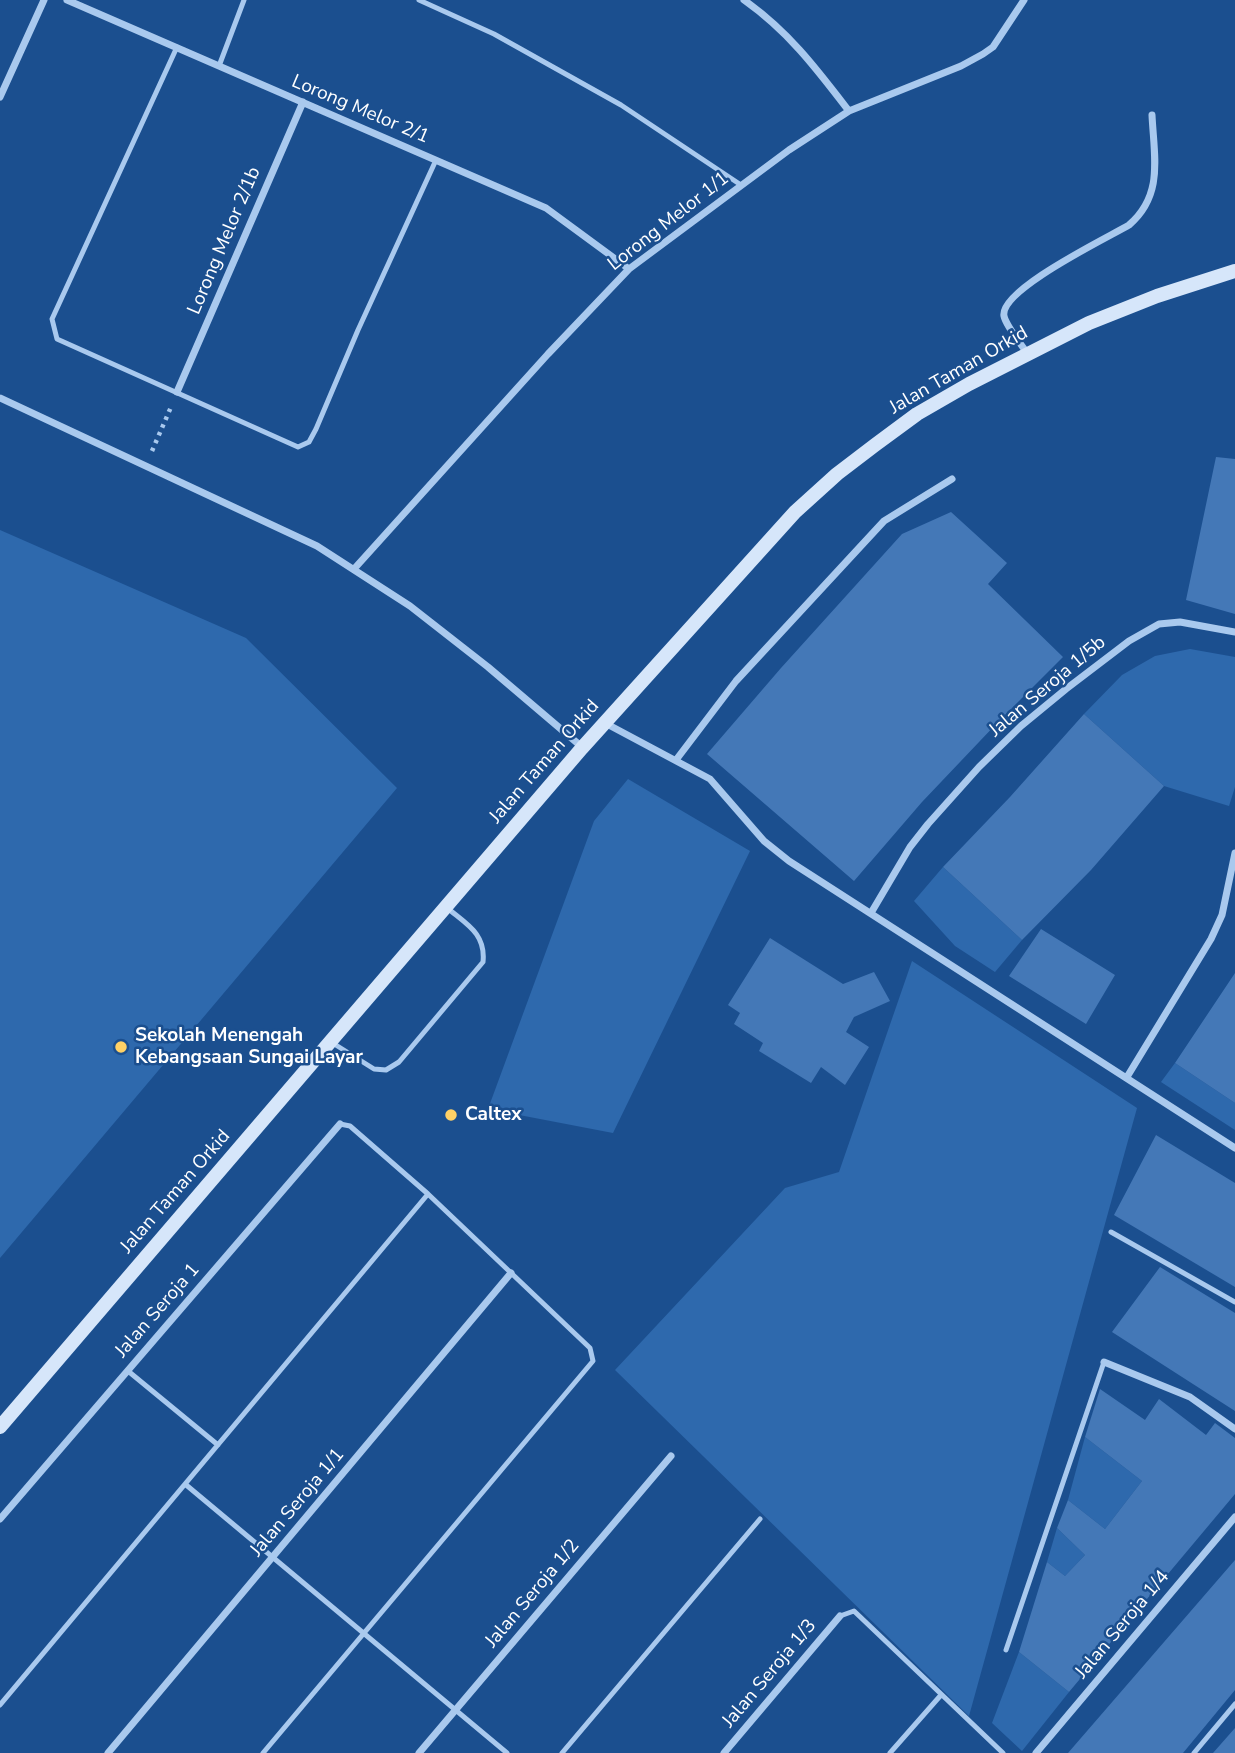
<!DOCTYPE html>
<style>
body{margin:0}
canvas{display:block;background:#1b4f8f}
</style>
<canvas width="1235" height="1753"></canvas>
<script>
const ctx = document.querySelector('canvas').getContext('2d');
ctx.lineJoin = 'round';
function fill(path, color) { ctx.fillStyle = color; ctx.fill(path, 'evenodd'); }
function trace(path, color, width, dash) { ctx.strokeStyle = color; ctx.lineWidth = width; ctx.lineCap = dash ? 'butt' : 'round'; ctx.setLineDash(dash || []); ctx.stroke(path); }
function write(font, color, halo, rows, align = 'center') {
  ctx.font = font + ' "Nunito Sans",sans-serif'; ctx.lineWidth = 5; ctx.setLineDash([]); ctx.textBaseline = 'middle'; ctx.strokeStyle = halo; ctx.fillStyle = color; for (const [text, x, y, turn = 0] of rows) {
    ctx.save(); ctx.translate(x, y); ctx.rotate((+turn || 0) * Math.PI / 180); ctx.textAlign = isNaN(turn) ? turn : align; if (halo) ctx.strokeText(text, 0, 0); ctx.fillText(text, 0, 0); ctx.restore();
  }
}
fill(new Path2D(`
 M 0,530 L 246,638 L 397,788 L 0,1258 Z
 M 1190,649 L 1235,657 L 1235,787 L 1229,806 L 1164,786 L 1084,714 L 1122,675 L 1155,656 Z
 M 628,779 L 750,851 L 613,1133 L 488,1109 L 594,821 Z
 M 943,867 L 1022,940 L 995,972 L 955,946 L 914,901 Z
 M 912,961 L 1137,1108 L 969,1716 L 615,1370 L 785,1188 L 839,1172 Z
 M 1175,1063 L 1235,1103 L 1235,1130 L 1161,1082 Z
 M 1085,1437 L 1142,1481 L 1105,1529 L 1068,1500 Z
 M 1057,1528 L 1085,1555 L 1065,1576 L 1047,1562 Z
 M 1019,1652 L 1069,1692 L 1022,1751 L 992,1723 Z`), '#2e69ad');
fill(new Path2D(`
 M 1216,457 L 1235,459 L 1235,614 L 1186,600 Z
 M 951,512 L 1007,563 L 988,584 L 1063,657 L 998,722 L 922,802 L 854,881 L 707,754 L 781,668 L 902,534 Z
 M 1084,714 L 1164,786 L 1091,870 L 1022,940 L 943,867 L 1010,797 Z
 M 1041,929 L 1115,975 L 1086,1024 L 1009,976 Z
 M 770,938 L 843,984 L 874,972 L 890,1001 L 854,1017 L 846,1032 L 869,1047 L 845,1085 L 821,1067 L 811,1083 L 759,1051 L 763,1043 L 734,1024 L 740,1013 L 728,1005 Z
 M 1235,973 L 1235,1103 L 1175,1063 Z
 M 1156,1135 L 1235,1183 L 1235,1287 L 1114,1215 Z
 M 1160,1267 L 1235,1313 L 1235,1411 L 1112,1332 Z
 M 1100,1389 L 1145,1420 L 1159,1399 L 1206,1435 L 1215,1423 L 1235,1438 L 1235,1494 L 1069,1692 L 1019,1652 L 1047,1562 L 1065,1576 L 1085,1555 L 1057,1528 L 1068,1500 L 1105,1529 L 1142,1481 L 1085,1437 Z
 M 1235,1560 L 1235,1690 L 1183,1753 L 1068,1753 Z
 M 1235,1728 L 1235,1753 L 1213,1753 Z`), '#4478b7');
trace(new Path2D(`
 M 152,451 L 171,407`), '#a9c9ee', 4.5, [3.5, 5]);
trace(new Path2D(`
 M 419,0 L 494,34 L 621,105 L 741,185
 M 177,47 L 52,319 L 57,339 L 298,447 L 309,442 L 316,429 L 358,330 L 436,160
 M 219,66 L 244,0
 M 331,1042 L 374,1069 L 386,1070 L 399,1062 L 483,962 C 486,933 466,924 446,907
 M 1111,1232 L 1235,1302
 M 128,1371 L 218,1445
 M 185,1484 L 507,1753
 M 840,1616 L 854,1611 L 1003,1753
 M 1006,1650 L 1104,1362
 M 0,1705 L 428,1194
 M 263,1753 L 593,1361 L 590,1348 L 428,1194 L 350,1126 L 340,1124
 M 562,1753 L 760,1519
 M 890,1753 L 941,1695
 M 1194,1753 L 1235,1704`), '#a9c9ee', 5);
trace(new Path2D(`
 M 67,0 L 546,208 L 629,269
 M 744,0 C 789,32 816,68 849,111
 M 0,97 L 44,0
 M 1027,353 C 1021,344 1006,326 1004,316 C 999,290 1107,238 1129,225 C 1164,195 1154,157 1152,115
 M 177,392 L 303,102
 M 0,398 L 317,546 L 410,606 L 488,667 L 582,747
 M 354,569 L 548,354 L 629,269 L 789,150 L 849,111 L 961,66 L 983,54 L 993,47 L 1024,0
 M 605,723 L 710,779 L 764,841 L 789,861 L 1235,1148
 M 676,760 L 736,681 L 884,521 L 952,479
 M 871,913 L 910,847 L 928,824 L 979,767 L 1021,726 L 1066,689 L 1129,641 L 1159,624 L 1180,622 L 1235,632
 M 1127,1077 L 1211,939 L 1222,915 L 1235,853
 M 1104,1362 L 1190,1397 L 1235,1429
 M 0,1519 L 340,1124
 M 108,1753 L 511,1273
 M 419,1753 L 671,1456
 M 724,1753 L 840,1616
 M 1036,1753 L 1235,1517`), '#a9c9ee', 7);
trace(new Path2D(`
 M 0,1427 L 582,748 L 795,512 L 837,474 L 875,445 L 917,414 L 969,384 L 1089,323 L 1157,296 L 1235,271`), '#d6e6fa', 14);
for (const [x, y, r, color] of [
 [121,1047,7,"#ffd166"],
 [451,1115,7,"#ffd166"]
]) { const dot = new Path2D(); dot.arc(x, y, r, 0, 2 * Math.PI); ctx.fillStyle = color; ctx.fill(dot); trace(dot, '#1b4f8f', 2.5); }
write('19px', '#fff', '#1b4f8f', [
 ["Lorong Melor 2/1",360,110,23],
 ["Lorong Melor 1/1",669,222,-38],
 ["Lorong Melor 2/1b",225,241,-67],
 ["Jalan Taman Orkid",959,371,-30],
 ["Jalan Seroja 1/5b",1048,687,-40],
 ["Jalan Taman Orkid",545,762,-49],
 ["Jalan Taman Orkid",176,1192,-49],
 ["Jalan Seroja 1",158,1311,-49],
 ["Jalan Seroja 1/1",298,1503,-50],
 ["Jalan Seroja 1/2",533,1594,-50],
 ["Jalan Seroja 1/4",1123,1625,-50],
 ["Jalan Seroja 1/3",770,1674,-50]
]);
write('bold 19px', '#fff', '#1b4f8f', [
 ["Sekolah Menengah",135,1036],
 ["Kebangsaan Sungai Layar",135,1058],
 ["Caltex",465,1115]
], 'left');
</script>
